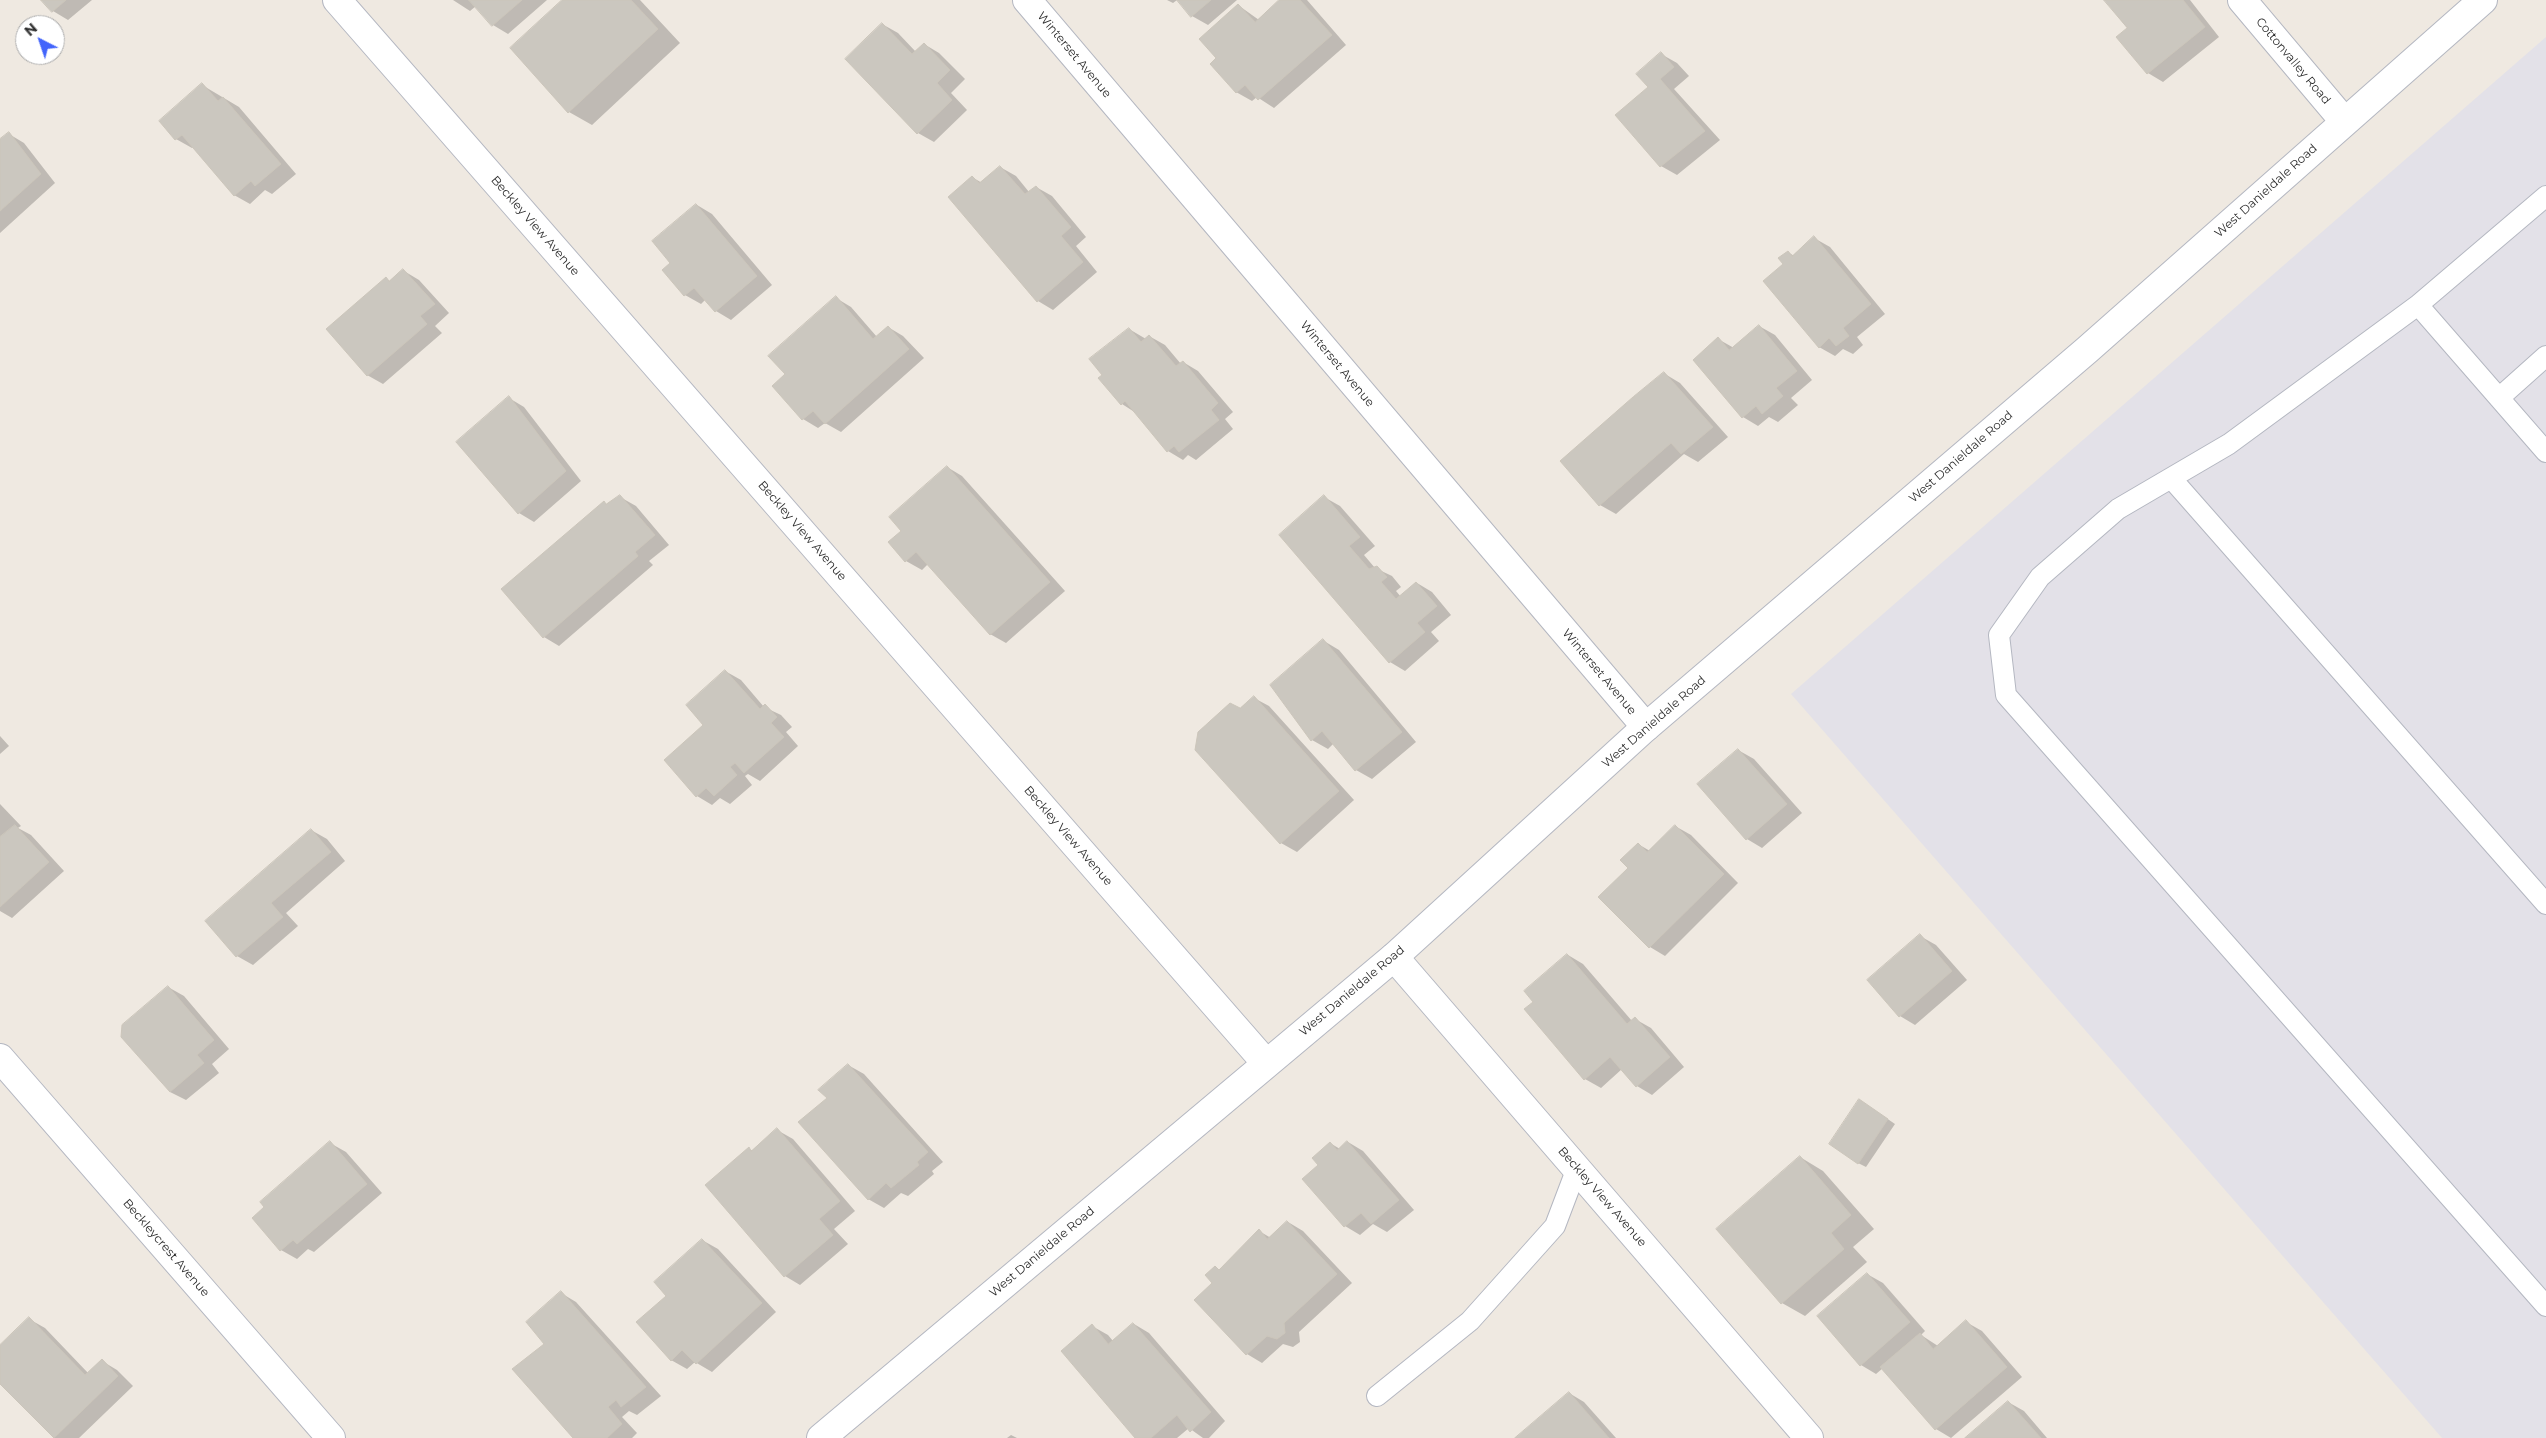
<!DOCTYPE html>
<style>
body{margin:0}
#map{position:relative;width:2546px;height:1438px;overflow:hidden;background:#efe9e1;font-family:Montserrat,sans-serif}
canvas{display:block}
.north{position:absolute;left:15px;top:15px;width:50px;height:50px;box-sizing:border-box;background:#fff;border:1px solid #ababab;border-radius:50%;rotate:319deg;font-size:14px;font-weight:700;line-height:20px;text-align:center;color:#2e2e2e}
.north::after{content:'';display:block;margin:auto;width:18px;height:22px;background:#4264fb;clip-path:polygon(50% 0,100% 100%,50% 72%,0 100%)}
</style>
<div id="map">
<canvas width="2546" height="1438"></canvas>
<div class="north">N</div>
</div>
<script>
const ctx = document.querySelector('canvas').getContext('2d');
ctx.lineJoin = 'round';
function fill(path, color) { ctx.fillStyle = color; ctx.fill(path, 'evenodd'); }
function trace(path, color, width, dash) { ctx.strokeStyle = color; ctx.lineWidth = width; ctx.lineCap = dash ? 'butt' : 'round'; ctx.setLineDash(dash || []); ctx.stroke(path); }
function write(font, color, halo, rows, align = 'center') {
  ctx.font = font + ' Montserrat,sans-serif'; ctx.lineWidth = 4; ctx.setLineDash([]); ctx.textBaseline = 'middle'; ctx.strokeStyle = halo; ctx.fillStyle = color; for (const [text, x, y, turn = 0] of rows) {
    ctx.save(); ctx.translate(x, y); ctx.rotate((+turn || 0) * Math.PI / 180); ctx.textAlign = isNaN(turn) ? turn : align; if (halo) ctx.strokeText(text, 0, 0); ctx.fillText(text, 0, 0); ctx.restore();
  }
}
fill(new Path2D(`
 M 2546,37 L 2546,1438 L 2442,1438 L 1791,694 Z`), '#e3e1e8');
fill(new Path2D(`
 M 43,0 L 92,0 L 68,20 L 53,11 Z
 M 453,0 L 547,0 L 508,34 L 493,25 L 476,6 L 470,11 Z
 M 564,0 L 640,0 L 680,43 L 592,125 L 569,112 Z
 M 1167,0 L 1177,0 L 1173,3 Z
 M 1179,0 L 1237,0 L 1208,25 L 1192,16 Z
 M 1281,0 L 1307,0 L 1346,45 L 1274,108 L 1257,97 L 1252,101 L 1236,92 L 1218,58 L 1238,5 L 1259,20 Z
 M 2105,0 L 2190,0 L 2219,37 L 2163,82 L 2148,73 L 2129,29 Z
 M 882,24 L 898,33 L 916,52 L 924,44 L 939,53 L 965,79 L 951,93 L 967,110 L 934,142 L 918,133 Z
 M 1661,54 L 1677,63 L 1689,76 L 1674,89 L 1720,140 L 1677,175 L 1661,166 L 1617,115 L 1650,87 Z
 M 202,85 L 239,107 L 296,174 L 272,194 L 265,190 L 250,204 L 234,195 L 193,147 L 192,148 L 176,139 L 160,121 Z
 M 9,134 L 24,143 L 55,183 L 0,233 L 0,141 Z
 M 1000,167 L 1016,176 L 1029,192 L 1036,187 L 1052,196 L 1086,237 L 1076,246 L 1097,272 L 1053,310 L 1038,301 L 972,177 L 982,183 Z
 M 697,205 L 712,214 L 772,285 L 731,320 L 716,311 L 706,299 L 701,304 L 685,295 L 672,263 Z
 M 1814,238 L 1830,247 L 1885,314 L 1857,337 L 1863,345 L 1853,354 L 1843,349 L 1835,356 L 1819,347 L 1785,264 L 1788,252 L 1794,256 Z
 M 404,271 L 419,280 L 449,313 L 435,326 L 442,333 L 383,384 L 367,375 L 386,279 L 391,282 Z
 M 836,298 L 851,307 L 877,337 L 888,327 L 903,336 L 924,358 L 841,432 L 825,423 L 818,428 L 803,419 L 774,386 L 787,374 Z
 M 1759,326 L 1775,335 L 1812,380 L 1791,398 L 1798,405 L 1778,422 L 1769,417 L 1758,426 L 1743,417 L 1718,339 L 1734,348 Z
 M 1129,329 L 1146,339 L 1149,336 L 1165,345 L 1181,364 L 1183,362 L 1198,371 L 1233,412 L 1225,419 L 1233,429 L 1196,460 L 1188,455 L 1183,460 L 1168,451 L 1136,413 L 1122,404 L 1104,375 Z
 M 1665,374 L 1680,383 L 1728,437 L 1698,462 L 1684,454 L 1616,514 L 1600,505 Z
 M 509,398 L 524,407 L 581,481 L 534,522 L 519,513 Z
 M 947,467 L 962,476 L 1065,591 L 1006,643 L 990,634 L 928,564 L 922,570 L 906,561 L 903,531 Z
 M 620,497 L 636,506 L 669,545 L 649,561 L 653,565 L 559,646 L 544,637 L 607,505 Z
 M 1324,497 L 1340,506 L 1375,546 L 1364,555 L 1375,568 L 1392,576 L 1401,587 L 1396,591 L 1401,597 L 1417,583 L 1432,592 L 1451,615 L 1431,632 L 1439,641 L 1405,671 L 1390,662 Z
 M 1324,641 L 1339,650 L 1416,742 L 1372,779 L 1356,770 L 1334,743 L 1328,749 L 1312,740 Z
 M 725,671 L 741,680 L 764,707 L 781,715 L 792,727 L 786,732 L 798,746 L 760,781 L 748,774 L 745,776 L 752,785 L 730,804 L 720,798 L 712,805 L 697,796 L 705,725 Z
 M 1254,698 L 1269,706 L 1354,800 L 1297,852 L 1281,843 L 1240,709 Z
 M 0,736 L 9,746 L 0,754 Z
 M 1738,750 L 1754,759 L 1802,813 L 1762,848 L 1747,839 L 1699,784 Z
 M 0,804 L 21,826 L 18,828 L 31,835 L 64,871 L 12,918 L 0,911 Z
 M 1675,826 L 1691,835 L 1738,883 L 1665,956 L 1650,947 L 1630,868 L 1638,844 L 1650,851 Z
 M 311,830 L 327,839 L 345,861 L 286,913 L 298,926 L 253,965 L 237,956 L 206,921 Z
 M 1920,936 L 1936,945 L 1967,980 L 1915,1025 L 1900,1016 Z
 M 1568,955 L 1583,964 L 1632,1021 L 1635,1019 L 1651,1028 L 1684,1067 L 1652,1095 L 1637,1086 L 1622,1069 L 1601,1088 L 1585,1079 Z
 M 168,987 L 184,996 L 229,1049 L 212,1064 L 219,1073 L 186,1100 L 170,1092 Z
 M 848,1065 L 864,1074 L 943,1162 L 932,1171 L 934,1174 L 908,1196 L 901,1193 L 884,1208 L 868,1199 L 828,1098 Z
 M 1867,1105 L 1895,1124 L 1866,1167 L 1858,1163 Z
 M 777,1130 L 793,1139 L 855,1211 L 834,1229 L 848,1244 L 800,1285 L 785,1276 L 749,1149 L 753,1151 Z
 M 1348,1142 L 1363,1151 L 1414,1210 L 1387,1232 L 1373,1224 L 1360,1235 L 1345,1226 L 1304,1179 L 1320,1165 L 1330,1143 L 1340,1149 Z
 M 330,1143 L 346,1152 L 382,1193 L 314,1252 L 308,1249 L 297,1259 L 281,1250 Z
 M 1800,1157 L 1823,1171 L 1874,1229 L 1853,1247 L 1867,1262 L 1805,1316 L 1782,1303 Z
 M 1288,1222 L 1303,1231 L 1352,1283 L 1299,1332 L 1300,1342 L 1293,1347 L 1283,1344 L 1262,1363 L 1247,1354 L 1196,1300 L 1214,1283 L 1215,1267 L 1220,1270 L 1259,1231 L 1271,1238 Z
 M 702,1240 L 718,1249 L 776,1312 L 712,1372 L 695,1362 L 687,1369 L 671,1360 L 668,1296 Z
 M 1867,1274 L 1883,1283 L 1925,1331 L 1921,1335 L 1938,1346 L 1966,1322 L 1982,1331 L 2022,1377 L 1951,1438 L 1936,1429 L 1883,1368 L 1876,1374 L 1861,1365 Z
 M 561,1293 L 576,1302 L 661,1396 L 637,1415 L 629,1411 L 622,1417 L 637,1433 L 632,1438 L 575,1438 L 546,1344 Z
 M 29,1319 L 45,1328 L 89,1374 L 102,1361 L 117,1370 L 133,1386 L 79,1438 L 54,1438 L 0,1382 L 0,1347 Z
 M 1134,1324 L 1149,1333 L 1225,1421 L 1209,1438 L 1203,1438 L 1189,1428 L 1177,1438 L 1136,1438 L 1092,1326 L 1108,1335 L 1113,1341 Z
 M 1569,1393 L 1584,1402 L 1616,1438 L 1517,1438 Z
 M 2008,1402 L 2024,1411 L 2047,1438 L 1967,1438 Z
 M 1011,1435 L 1017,1438 L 1007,1438 Z`), '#0003');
const building = new Path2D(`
 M 41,0 L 66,0 L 52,12 Z
 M 469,0 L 522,0 L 492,26 Z
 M 562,0 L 631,0 L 658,29 L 568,113 L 510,48 Z
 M 1177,0 L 1211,0 L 1191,17 Z
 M 1279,0 L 1300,0 L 1332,35 L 1258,100 L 1245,85 L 1236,93 L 1210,64 L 1216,58 L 1199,39 L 1238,4 L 1255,22 Z
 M 2104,0 L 2183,0 L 2205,27 L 2147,74 L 2116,37 L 2127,28 Z
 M 882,23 L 912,54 L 924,43 L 950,70 L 937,83 L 952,100 L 917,134 L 845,59 Z
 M 1661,52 L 1674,67 L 1660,79 L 1705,131 L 1660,167 L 1615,115 L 1648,87 L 1636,74 Z
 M 202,83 L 218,101 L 223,97 L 281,164 L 255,186 L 251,181 L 234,196 L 182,135 L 175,140 L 159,121 Z
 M 9,132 L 41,174 L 0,211 L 0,139 Z
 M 1000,166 L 1025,194 L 1036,186 L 1071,227 L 1061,236 L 1083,262 L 1037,302 L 948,197 L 972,176 L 979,183 Z
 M 696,204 L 757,276 L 715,312 L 694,288 L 684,296 L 662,270 L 670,263 L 652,241 Z
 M 1814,236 L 1871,304 L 1843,328 L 1849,336 L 1836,346 L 1829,338 L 1819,348 L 1763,281 L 1783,264 L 1778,258 L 1788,251 L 1792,256 Z
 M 403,269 L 435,304 L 420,316 L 427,324 L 367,376 L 326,329 L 386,277 L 389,281 Z
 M 836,296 L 873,339 L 888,326 L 909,349 L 825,424 L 813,411 L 802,420 L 772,386 L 785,374 L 768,356 Z
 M 1759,325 L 1797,371 L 1776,388 L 1783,396 L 1762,414 L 1756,406 L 1742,418 L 1693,360 L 1718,337 L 1729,350 Z
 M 1129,328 L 1141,342 L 1149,335 L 1176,366 L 1183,361 L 1218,403 L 1211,410 L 1219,420 L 1179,452 L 1174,446 L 1167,452 L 1125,401 L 1121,405 L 1098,378 L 1102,375 L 1089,359 Z
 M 1664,372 L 1713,427 L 1681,454 L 1671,443 L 1599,506 L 1560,461 L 1633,397 Z
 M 509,396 L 566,471 L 518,514 L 456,442 Z
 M 947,466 L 1050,582 L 990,635 L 916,552 L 905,562 L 888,542 L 901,531 L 889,517 Z
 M 620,495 L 655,535 L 635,552 L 638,556 L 543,638 L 501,589 L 604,501 L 606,504 Z
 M 1324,495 L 1360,537 L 1349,546 L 1369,569 L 1377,566 L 1387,577 L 1381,582 L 1396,599 L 1416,582 L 1437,606 L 1417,623 L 1425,632 L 1389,663 L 1279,535 Z
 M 1323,639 L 1402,732 L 1355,771 L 1322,731 L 1311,741 L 1270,685 Z
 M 725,670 L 760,709 L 765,704 L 777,717 L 771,723 L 784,737 L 744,773 L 735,763 L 730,767 L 737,775 L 714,796 L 706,788 L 696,797 L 664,760 L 703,725 L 686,705 Z
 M 1254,696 L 1339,791 L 1280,844 L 1195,750 L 1198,732 L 1230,703 L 1240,708 Z
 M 1738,749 L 1787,804 L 1746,840 L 1697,784 Z
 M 15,825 L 49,862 L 0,907 L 0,837 Z
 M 1675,825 L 1724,874 L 1649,948 L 1598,897 L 1628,868 L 1620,860 L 1638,843 L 1647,852 Z
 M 311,829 L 331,852 L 271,903 L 283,917 L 236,957 L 205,921 Z
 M 1920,934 L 1952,971 L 1899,1017 L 1867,980 Z
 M 1567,954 L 1627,1024 L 1635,1017 L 1670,1057 L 1636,1087 L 1610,1057 L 1584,1080 L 1524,1009 L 1533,1002 L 1524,991 Z
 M 168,986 L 214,1040 L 197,1055 L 204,1063 L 170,1092 L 121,1037 L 122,1025 Z
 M 848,1064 L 928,1152 L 917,1162 L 919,1165 L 891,1188 L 886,1183 L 868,1200 L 798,1122 L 827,1098 L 818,1090 Z
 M 1859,1099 L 1888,1119 L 1858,1164 L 1829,1144 Z
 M 777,1128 L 840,1201 L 819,1219 L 833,1235 L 784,1277 L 705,1185 L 749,1147 L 751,1151 Z
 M 330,1141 L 367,1184 L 297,1244 L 293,1240 L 280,1251 L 252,1218 L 264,1207 L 260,1202 Z
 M 1347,1141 L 1399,1200 L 1371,1224 L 1361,1213 L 1344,1227 L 1302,1179 L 1318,1165 L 1312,1158 L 1330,1142 L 1337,1150 Z
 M 1800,1156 L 1851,1215 L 1831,1233 L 1844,1249 L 1781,1304 L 1716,1229 Z
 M 1287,1221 L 1337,1274 L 1284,1323 L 1285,1333 L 1277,1339 L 1267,1336 L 1246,1355 L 1194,1300 L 1212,1283 L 1205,1275 L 1215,1266 L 1219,1270 L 1259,1229 L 1267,1239 Z
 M 702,1239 L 762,1303 L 696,1364 L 682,1350 L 671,1361 L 636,1322 L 666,1296 L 654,1282 Z
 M 1867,1273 L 1910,1322 L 1860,1366 L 1817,1316 Z
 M 561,1291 L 646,1387 L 621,1407 L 616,1400 L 608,1407 L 622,1424 L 607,1438 L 573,1438 L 512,1369 L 544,1344 L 526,1322 Z
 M 29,1317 L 85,1375 L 102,1359 L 118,1376 L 54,1438 L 0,1384 L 0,1345 Z
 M 1966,1320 L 2007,1367 L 1935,1430 L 1880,1367 L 1920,1333 L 1933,1349 Z
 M 1133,1323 L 1211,1412 L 1190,1432 L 1177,1415 L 1151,1438 L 1135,1438 L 1061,1351 L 1092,1324 L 1108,1344 Z
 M 1569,1392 L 1609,1438 L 1515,1438 Z
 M 2008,1401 L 2041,1438 L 1965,1438 Z`);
fill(building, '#cbc7bf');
trace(building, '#cbc5ba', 1);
const lane = new Path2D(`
 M 2418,305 L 2546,196
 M 2499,398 L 2546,356
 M 2546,452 L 2418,305 L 2229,444 L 2118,509 L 2040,577 L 1999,635 L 2006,695 L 2546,1306
 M 2171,478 L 2546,904
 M 1377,1396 L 1470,1321 L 1555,1226 L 1577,1168`);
const street = new Path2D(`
 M 337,0 L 1266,1063
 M 1027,0 L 1646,727
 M 2242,0 L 2344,121
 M 1394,957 L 1809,1438
 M 0,1058 L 331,1438`);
const secondary = new Path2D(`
 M 821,1438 L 1394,957 L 1646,727 L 2087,350 L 2483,0`);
trace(lane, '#b4b7c1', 22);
trace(street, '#b4b7c1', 30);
trace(secondary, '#b4b7c1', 30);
trace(lane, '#fff', 20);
trace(street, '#fff', 28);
trace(secondary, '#fff', 28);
write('12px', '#2e2e2e', '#fff', [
 ["Winterset Avenue",1074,55,50],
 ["Cottonvalley Road",2293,61,50],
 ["West Danieldale Road",2266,191,-42],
 ["Beckley View Avenue",535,226,49],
 ["Winterset Avenue",1337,364,50],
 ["West Danieldale Road",1961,457,-41],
 ["Beckley View Avenue",802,531,49],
 ["Winterset Avenue",1599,672,50],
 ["West Danieldale Road",1654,722,-41],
 ["Beckley View Avenue",1068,836,49],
 ["West Danieldale Road",1352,991,-40],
 ["Beckley View Avenue",1602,1197,49],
 ["Beckleycrest Avenue",166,1248,49],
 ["West Danieldale Road",1042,1252,-40]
]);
</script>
